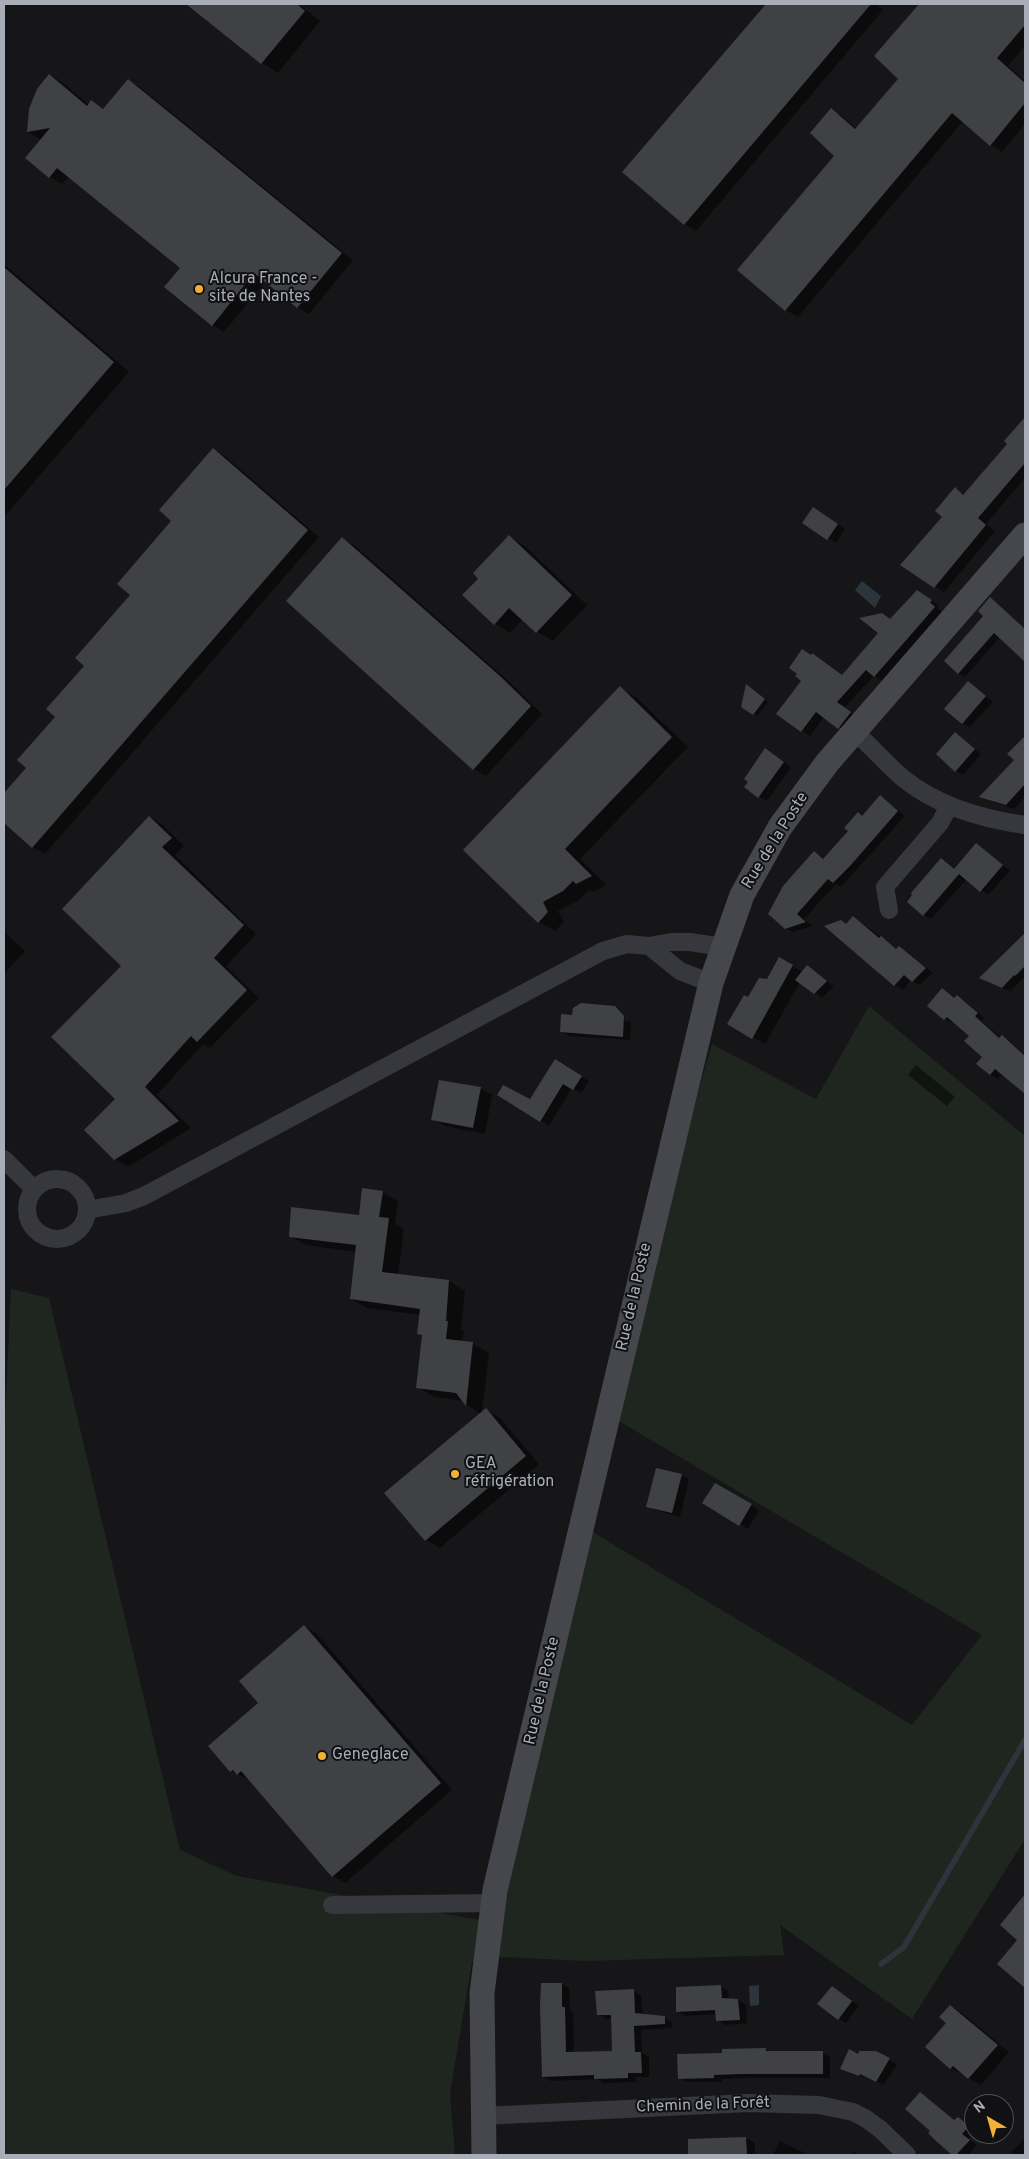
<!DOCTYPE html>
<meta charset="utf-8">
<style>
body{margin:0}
#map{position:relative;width:1029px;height:2159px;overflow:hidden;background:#161618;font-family:Overpass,sans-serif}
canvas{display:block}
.frame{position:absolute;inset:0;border:5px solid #a8adb8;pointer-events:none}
.north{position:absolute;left:964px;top:2094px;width:50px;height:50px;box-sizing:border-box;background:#111113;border:1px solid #4d4f55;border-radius:50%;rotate:322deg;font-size:14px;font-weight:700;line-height:20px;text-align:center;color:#a8adb8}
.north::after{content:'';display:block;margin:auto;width:18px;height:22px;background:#f2b134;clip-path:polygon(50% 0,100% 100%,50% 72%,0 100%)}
</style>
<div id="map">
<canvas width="1029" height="2159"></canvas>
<div class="frame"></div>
<div class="north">N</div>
</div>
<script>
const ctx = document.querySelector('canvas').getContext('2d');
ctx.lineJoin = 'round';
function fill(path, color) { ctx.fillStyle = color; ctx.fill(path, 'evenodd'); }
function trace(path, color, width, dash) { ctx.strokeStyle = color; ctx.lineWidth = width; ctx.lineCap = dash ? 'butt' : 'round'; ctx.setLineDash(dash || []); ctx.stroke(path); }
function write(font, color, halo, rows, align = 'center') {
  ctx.font = font + ' Overpass,sans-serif'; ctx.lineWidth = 4; ctx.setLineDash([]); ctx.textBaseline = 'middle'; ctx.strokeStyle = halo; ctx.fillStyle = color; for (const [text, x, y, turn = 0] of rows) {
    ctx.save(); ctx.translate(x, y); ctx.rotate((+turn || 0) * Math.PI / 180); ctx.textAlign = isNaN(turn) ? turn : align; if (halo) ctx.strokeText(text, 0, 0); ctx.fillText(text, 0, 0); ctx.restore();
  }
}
fill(new Path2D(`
 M 869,1006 L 1025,1136 L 1025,1839 L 912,2019 L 780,1925 L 784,1955 L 586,1961 L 503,1957 L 472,1962 L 450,2094 L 455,2155 L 4,2155 L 4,1441 L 11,1289 L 49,1298 L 180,1850 L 237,1876 L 479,1920 L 591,1531 L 912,1725 L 982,1635 L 617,1420 L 659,1229 L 712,1044 L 816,1099 Z`), '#1e261f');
fill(new Path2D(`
 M 862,581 L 881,596 L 875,608 L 855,590 Z
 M 759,1985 L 759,2005 L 750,2006 L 749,1986 Z`), '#2c353c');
fill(new Path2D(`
 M 188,4 L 299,4 L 320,21 L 278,73 L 262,63 Z
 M 767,4 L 876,4 L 883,10 L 696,231 L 684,224 L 624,172 Z
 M 920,4 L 1025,4 L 1025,46 L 1008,66 L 1025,81 L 1025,124 L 1002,152 L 991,145 L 963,121 L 798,317 L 786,310 L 739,270 L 835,156 L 832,110 L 843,117 L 857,129 L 900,78 L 876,56 Z
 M 50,75 L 62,82 L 89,105 L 91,102 L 104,109 L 128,80 L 140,87 L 353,260 L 309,314 L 297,307 L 266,281 L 224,332 L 212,325 L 182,268 L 69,176 L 62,184 L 50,177 L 27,158 L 44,138 L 40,139 L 28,132 Z
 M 4,264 L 129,372 L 4,517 Z
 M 1023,421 L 1025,422 L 1025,478 L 986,524 L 995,531 L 944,592 L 902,565 L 944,517 L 955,489 L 965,495 L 1009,444 Z
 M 213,449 L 225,456 L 319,537 L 45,854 L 33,847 L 4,822 L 4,795 L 28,768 L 85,666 L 131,595 Z
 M 821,513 L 845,529 L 836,543 L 804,522 Z
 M 509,536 L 525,546 L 587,605 L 553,641 L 537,632 L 523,619 L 510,633 L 495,624 L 480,579 Z
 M 342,538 L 354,545 L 513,685 L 542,714 L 486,776 L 474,769 L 287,601 Z
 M 926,597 L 939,606 L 937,608 L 942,612 L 883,681 L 874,676 L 844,708 L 859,718 L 847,732 L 824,717 L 810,736 L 778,714 L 803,680 L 813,654 L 843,676 L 891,619 Z
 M 990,599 L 1025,629 L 1025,661 L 1000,637 L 965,677 L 958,673 L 985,616 Z
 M 968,683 L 993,702 L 970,727 L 962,723 Z
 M 750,687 L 768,702 L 757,716 L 754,714 Z
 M 620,688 L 636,697 L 688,747 L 580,859 L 607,885 L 593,892 L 589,890 L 579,900 L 558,911 L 564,922 L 555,931 L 539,922 L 464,850 Z
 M 956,734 L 981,754 L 963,775 L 956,771 Z
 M 1025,737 L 1025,797 L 1014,809 L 981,797 L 1016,760 L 1009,754 Z
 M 773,754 L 791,767 L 767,801 L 759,797 Z
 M 880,796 L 905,816 L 841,887 L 836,884 L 804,919 L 812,926 L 793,932 L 785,928 L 814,853 L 824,859 Z
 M 150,817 L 163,825 L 184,846 L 175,855 L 256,934 L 226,966 L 259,998 L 210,1048 L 203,1044 L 157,1095 L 191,1128 L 128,1167 L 115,1159 L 123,966 Z
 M 977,844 L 1010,871 L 988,895 L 967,879 L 931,919 L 924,915 L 941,860 L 955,869 Z
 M 854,917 L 898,950 L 899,948 L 907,952 L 933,973 L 920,985 L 911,980 L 903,990 L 895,985 L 827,926 L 847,925 Z
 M 4,931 L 25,951 L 4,974 Z
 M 1025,936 L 1025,977 L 1010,991 L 988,982 Z
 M 780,959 L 803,972 L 808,967 L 834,986 L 822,998 L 800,982 L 765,1044 L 729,1024 L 749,999 L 767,981 Z
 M 942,990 L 955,999 L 957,996 L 965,1001 L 984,1018 L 982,1021 L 1001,1038 L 1002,1037 L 1010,1041 L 1025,1055 L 1025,1092 L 1003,1073 L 998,1079 L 990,1074 L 984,1057 L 971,1036 L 954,1021 L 952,1023 L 944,1019 Z
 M 615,1007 L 627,1022 L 629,1020 L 621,1011 L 631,1022 L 630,1040 L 569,1036 L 561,1031 L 573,1016 Z
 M 555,1061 L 589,1081 L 581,1093 L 572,1088 L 549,1126 L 499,1095 L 531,1101 Z
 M 916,1065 L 955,1097 L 947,1106 L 908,1075 Z
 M 480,1088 L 492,1095 L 485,1134 L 445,1126 L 433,1119 Z
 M 382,1192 L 398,1201 L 395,1224 L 404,1229 L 398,1276 L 449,1281 L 465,1291 L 461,1330 L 464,1331 L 462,1342 L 473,1344 L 489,1353 L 482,1413 L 486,1410 L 500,1418 L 539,1464 L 440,1548 L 426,1540 L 481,1414 L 467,1405 L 463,1401 L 434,1397 L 418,1387 L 423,1336 L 419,1334 L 421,1315 L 367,1308 L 351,1299 L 356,1252 L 306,1245 L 290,1236 L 360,1216 Z
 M 682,1475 L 689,1479 L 680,1517 L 655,1510 L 647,1506 Z
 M 715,1484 L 759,1510 L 748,1529 L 704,1503 Z
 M 304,1626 L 316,1633 L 452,1790 L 345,1883 L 333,1876 L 249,1780 L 231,1771 L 259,1703 Z
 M 1025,1896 L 1025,1986 L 998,1964 L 1019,1940 L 1001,1925 Z
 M 562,1984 L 569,1988 L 570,2011 L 573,2013 L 574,2053 L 614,2052 L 613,2019 L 606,2019 L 598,2014 L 633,1991 L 641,1995 L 643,2015 L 665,2018 L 672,2022 L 672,2028 L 641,2030 L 642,2053 L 649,2057 L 649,2077 L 635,2077 L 636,2082 L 603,2083 L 598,2079 L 551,2081 L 543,2077 Z
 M 721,1987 L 728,1991 L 729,2000 L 738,2000 L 746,2005 L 747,2023 L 725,2025 L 718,2020 L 717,2014 L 685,2016 L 677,2011 Z
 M 832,1987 L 859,2006 L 846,2023 L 839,2019 Z
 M 950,2006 L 962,2013 L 1009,2052 L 981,2085 L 951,2068 L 947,2023 Z
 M 766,2049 L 772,2052 L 822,2053 L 830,2057 L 830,2078 L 749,2078 L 721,2079 L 722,2082 L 687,2082 L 679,2078 L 723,2054 Z
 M 875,2053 L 897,2064 L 884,2085 L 842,2068 L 858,2055 Z
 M 921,2094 L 955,2121 L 958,2118 L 974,2130 L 974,2133 L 969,2139 L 977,2145 L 968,2155 L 954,2155 L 907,2109 Z
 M 746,2138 L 755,2143 L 755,2155 L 639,2155 L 689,2154 Z
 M 1025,2138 L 1025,2155 L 1009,2155 Z
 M 780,2141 L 809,2155 L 773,2155 Z
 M 854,2152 L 861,2155 L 852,2155 Z`), '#0007');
trace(new Path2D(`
 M 881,1964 L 904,1947 L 1025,1740`), '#2c353c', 5.5);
fill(new Path2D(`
 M 186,4 L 297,4 L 305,11 L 261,64 Z
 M 766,4 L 871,4 L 684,225 L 622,172 Z
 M 919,4 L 1025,4 L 1025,25 L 997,58 L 1025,83 L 1025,103 L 990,146 L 952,113 L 785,311 L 737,270 L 834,156 L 810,133 L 831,108 L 855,129 L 898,79 L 874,56 Z
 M 49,74 L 87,106 L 91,100 L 103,109 L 128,79 L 342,253 L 297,308 L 254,273 L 212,326 L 164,287 L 180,268 L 57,168 L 49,178 L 25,158 L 50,128 L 27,132 L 29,109 L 37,89 Z
 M 4,267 L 114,362 L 4,490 Z
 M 1025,417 L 1025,463 L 978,518 L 986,525 L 934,588 L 900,565 L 942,517 L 935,511 L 955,487 L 963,495 L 1007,444 L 1004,441 Z
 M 213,448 L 308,530 L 32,848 L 4,823 L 4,793 L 26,768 L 17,760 L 55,717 L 46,709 L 84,666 L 75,658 L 130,595 L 117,584 L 171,521 L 159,510 Z
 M 813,507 L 838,524 L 827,540 L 802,523 Z
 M 509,535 L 572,595 L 536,633 L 509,608 L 494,625 L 462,595 L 478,579 L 473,573 Z
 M 342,537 L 501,677 L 531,706 L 473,770 L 286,601 Z
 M 917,590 L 932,600 L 930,602 L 935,607 L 874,677 L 866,670 L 837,702 L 851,712 L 838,729 L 816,712 L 801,732 L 776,714 L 801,681 L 795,676 L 797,674 L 789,668 L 802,649 L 811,655 L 812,653 L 842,675 L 878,633 L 859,618 L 882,613 L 890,619 Z
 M 990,597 L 1025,629 L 1025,662 L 994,633 L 958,674 L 944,661 L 983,616 L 978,611 Z
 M 968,681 L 986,696 L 962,724 L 944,709 Z
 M 746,684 L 765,699 L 753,715 L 741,707 Z
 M 620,686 L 672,737 L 565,849 L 592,876 L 576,884 L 573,881 L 563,891 L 543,902 L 548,912 L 538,923 L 463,850 Z
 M 955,732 L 975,749 L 955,772 L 936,754 Z
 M 1025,736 L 1025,784 L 1006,805 L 979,797 L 1014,760 L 1007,754 Z
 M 765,748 L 784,762 L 758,798 L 744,787 L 748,782 L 744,779 Z
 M 880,795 L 898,811 L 850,866 L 833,883 L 828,879 L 797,914 L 806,922 L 785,929 L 768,914 L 783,886 L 814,851 L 823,859 L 848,831 L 844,828 L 858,812 L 862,816 Z
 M 149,816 L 172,838 L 162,847 L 244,925 L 214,958 L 247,990 L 197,1042 L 191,1036 L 145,1087 L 179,1121 L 114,1160 L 84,1130 L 115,1099 L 51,1037 L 121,966 L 62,909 Z
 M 976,843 L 1003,865 L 980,892 L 959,874 L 923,916 L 907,902 L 912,895 L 911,893 L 941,858 L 954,869 Z
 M 853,916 L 879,938 L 881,936 L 896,949 L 899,946 L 926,968 L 912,982 L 904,975 L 894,986 L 824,926 L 841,920 L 846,924 Z
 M 1025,933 L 1025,966 L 1015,976 L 1014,975 L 1002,988 L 979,978 Z
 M 779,957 L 793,965 L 752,1039 L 727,1024 L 744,995 L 748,997 L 759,978 L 767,979 Z
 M 807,965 L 827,981 L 814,994 L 795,980 Z
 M 942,988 L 954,998 L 957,995 L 978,1013 L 975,1016 L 999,1038 L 1002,1035 L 1025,1056 L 1025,1094 L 995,1069 L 990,1075 L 976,1064 L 982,1057 L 964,1041 L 969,1036 L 947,1017 L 944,1020 L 927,1006 Z
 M 581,1003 L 615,1006 L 624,1016 L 623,1037 L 560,1032 L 561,1014 L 572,1015 L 573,1008 Z
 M 555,1059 L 582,1076 L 573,1090 L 563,1084 L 540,1122 L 497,1095 L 503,1085 L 530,1099 Z
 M 439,1080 L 481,1087 L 473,1128 L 431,1120 Z
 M 362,1188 L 383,1191 L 379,1217 L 389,1218 L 382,1272 L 449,1280 L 446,1321 L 448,1321 L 446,1339 L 473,1342 L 466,1406 L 456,1393 L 416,1388 L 422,1335 L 417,1334 L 420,1309 L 350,1299 L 356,1245 L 289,1237 L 291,1207 L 359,1215 Z
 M 486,1408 L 526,1456 L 425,1541 L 384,1493 Z
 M 656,1468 L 682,1474 L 672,1513 L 646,1507 Z
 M 715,1483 L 752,1504 L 739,1526 L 702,1503 Z
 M 304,1625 L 441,1783 L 332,1877 L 241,1771 L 237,1775 L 233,1770 L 230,1772 L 208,1746 L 258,1703 L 239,1681 Z
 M 1025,1894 L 1025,1988 L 997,1964 L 1017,1940 L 1000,1925 Z
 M 541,1983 L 562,1983 L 562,2007 L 565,2007 L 566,2052 L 612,2051 L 611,2015 L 597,2015 L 595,1991 L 634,1989 L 635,2013 L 665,2016 L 665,2024 L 634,2026 L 635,2052 L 641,2052 L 642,2073 L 628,2073 L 628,2078 L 594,2079 L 594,2075 L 542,2077 L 540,2006 Z
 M 721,1985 L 722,1998 L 738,1999 L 740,2020 L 716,2021 L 715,2010 L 676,2012 L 676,1987 Z
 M 832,1986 L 852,2001 L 838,2020 L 817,2004 Z
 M 950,2005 L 998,2045 L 968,2079 L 953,2066 L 950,2069 L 925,2047 L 946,2023 L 939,2017 Z
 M 766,2048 L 766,2051 L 823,2051 L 823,2074 L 740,2074 L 714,2075 L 714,2078 L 678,2079 L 677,2054 L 722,2053 L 722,2049 Z
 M 849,2049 L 858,2054 L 859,2051 L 876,2051 L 890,2058 L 876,2082 L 860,2074 L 859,2076 L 840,2069 Z
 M 920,2092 L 954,2120 L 958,2117 L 969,2126 L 962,2134 L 970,2140 L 956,2155 L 952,2155 L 936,2141 L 928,2133 L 930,2131 L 905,2109 Z
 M 746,2137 L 747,2155 L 688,2155 L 688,2139 Z`), '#404145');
trace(new Path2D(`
 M 854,731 C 871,746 886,764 904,779 C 939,807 982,819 1025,825
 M 889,910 L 885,887 L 940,823 L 949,806
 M 649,946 L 680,971 L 711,983
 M 4,1159 L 34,1189
 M27 1209a30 30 0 1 1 60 0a30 30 0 1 1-60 0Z
 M 87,1210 L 126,1203 L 144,1196 L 603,951 L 627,944 L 649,946 L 671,942 L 690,942 L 723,947
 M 332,1905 L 493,1903
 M 483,2116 L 748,2103 L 819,2105 L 853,2112 L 865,2118 L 880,2129 L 907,2155`), '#37383d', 18);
trace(new Path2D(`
 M 484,2155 L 482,1993 L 495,1890 L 711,983 L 742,895 L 780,827 L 827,763 L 1025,535`), '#45474d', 25);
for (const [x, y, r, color] of [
 [199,289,5,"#f2b134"],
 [455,1474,5,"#f2b134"],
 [322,1756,5,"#f2b134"]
]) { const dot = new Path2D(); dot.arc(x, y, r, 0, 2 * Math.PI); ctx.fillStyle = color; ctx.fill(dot); trace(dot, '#111113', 2); }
write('16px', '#a8adb8', '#111113', [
 ["Alcura France -",209,280],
 ["site de Nantes",209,298],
 ["GEA",465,1465],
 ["réfrigération",465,1483],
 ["Geneglace",332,1756]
], 'left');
write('16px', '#a8adb8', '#111113', [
 ["Rue de la Poste",776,841,-58],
 ["Rue de la Poste",635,1297,-77],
 ["Rue de la Poste",543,1691,-77],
 ["Chemin de la Forêt",703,2106,-2]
]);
</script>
